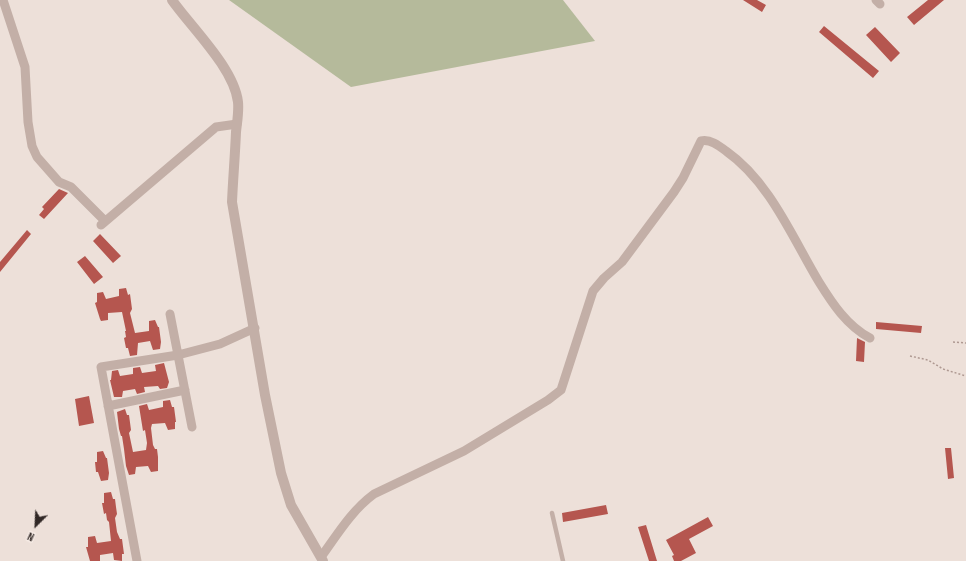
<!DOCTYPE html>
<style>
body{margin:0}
#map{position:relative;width:966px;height:561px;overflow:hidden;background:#ede0d9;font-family:"Sofia Sans Condensed",sans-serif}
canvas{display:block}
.north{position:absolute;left:16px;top:505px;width:40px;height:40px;-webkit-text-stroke:3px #f6ebe5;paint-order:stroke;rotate:204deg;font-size:11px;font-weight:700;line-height:16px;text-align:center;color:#312826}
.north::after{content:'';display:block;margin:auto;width:14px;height:18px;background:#312826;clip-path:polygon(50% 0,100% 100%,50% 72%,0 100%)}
</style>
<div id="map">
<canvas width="966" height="561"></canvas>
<div class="north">N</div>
</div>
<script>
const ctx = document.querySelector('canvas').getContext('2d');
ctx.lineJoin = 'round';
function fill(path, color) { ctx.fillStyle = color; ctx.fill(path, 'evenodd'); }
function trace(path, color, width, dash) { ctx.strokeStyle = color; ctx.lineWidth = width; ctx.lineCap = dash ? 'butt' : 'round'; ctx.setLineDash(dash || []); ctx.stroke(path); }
fill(new Path2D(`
 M 229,0 L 563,0 L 595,41 L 351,87 Z`), '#b5ba9b');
fill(new Path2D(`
 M 743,0 L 757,0 L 766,5 L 762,12 Z
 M 928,0 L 944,0 L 914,25 L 907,17 Z
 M 824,26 L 879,71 L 873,78 L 819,32 Z
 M 875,27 L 900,53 L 891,62 L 866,35 Z
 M 59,189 L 68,193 L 44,219 L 39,215 L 44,209 L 42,207 Z
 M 27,230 L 31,234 L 0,272 L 0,262 Z
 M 100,234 L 121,256 L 113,263 L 93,241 Z
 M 85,256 L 103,277 L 94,284 L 77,262 Z
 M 126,288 L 128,295 L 130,294 L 132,309 L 130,313 L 135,333 L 149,331 L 149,321 L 155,320 L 158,327 L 159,327 L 161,342 L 160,349 L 153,350 L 150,341 L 138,343 L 137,355 L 130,356 L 128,348 L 126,348 L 124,338 L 126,337 L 125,331 L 126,331 L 122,312 L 108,313 L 108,320 L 101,321 L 100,319 L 95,303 L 97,302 L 97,293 L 103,292 L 106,299 L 119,296 L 119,289 Z
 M 876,322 L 922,326 L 921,333 L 876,329 Z
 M 857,338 L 865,342 L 864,362 L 856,361 Z
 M 164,363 L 169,382 L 167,388 L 160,389 L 158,386 L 144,387 L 145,392 L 137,394 L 135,389 L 123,391 L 122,397 L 114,397 L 110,380 L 111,380 L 112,371 L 118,370 L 120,376 L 133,374 L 133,368 L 140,367 L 142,373 L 156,371 L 155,365 Z
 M 89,396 L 94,423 L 79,426 L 75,399 Z
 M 170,400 L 172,407 L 174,407 L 176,422 L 175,422 L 175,429 L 168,430 L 165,423 L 152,424 L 151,428 L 153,445 L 155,449 L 157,449 L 158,457 L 158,471 L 151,472 L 148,466 L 136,467 L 135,474 L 129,475 L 126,466 L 124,449 L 122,436 L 121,436 L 119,429 L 117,412 L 125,409 L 127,415 L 129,415 L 131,430 L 129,433 L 133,452 L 146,450 L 147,443 L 145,430 L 143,431 L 139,406 L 147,404 L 149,410 L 163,407 L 163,401 Z
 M 945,448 L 951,448 L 954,478 L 948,479 Z
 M 103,451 L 106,458 L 107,458 L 109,473 L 108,480 L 101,481 L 98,472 L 96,472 L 95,462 L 97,462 L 97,452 Z
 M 111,492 L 113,499 L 115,499 L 116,507 L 117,514 L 115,518 L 117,532 L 120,539 L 122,539 L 124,554 L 122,554 L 122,561 L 114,560 L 113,553 L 100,555 L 100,561 L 90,561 L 86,547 L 88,547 L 88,537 L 95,536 L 97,543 L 111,541 L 109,522 L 107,520 L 106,513 L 104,514 L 102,503 L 104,503 L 104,493 Z
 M 606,505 L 608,514 L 563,522 L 562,513 Z
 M 708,517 L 713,526 L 689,539 L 696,553 L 681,561 L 674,561 L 672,556 L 674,555 L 666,540 Z
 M 646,525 L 657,561 L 649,561 L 638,527 Z`), '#b5564f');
trace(new Path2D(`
 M 953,342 L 966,343
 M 910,356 L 928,360 L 943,369 L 966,376`), '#af9992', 1.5, [2, 2]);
trace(new Path2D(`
 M 552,513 L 563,561`), '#c3afa7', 4.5);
trace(new Path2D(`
 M 3,0 L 25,67 L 28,122 L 32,146 L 37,157 L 59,182 L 71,187 L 105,221
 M 876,0 L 880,4
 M 101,225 L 216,127 L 237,124
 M 170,314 L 192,427
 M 108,406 L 185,390
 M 321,557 C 337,535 351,511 374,494 L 464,451 L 548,400 L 561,390 L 593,291 L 604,278 L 622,262 L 674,192 L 683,178 L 701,141 C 710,139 718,145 726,151 C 770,182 792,237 819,282 C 832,303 847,326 870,338
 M 137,561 L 101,367 L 178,355 L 220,344 L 255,328`), '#c3afa7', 9);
trace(new Path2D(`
 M 172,0 C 191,27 234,68 238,102 C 239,112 237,122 236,132 C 235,156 233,179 232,202 L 265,395 L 281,473 L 291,505 L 323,561`), '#c3afa7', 10);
</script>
